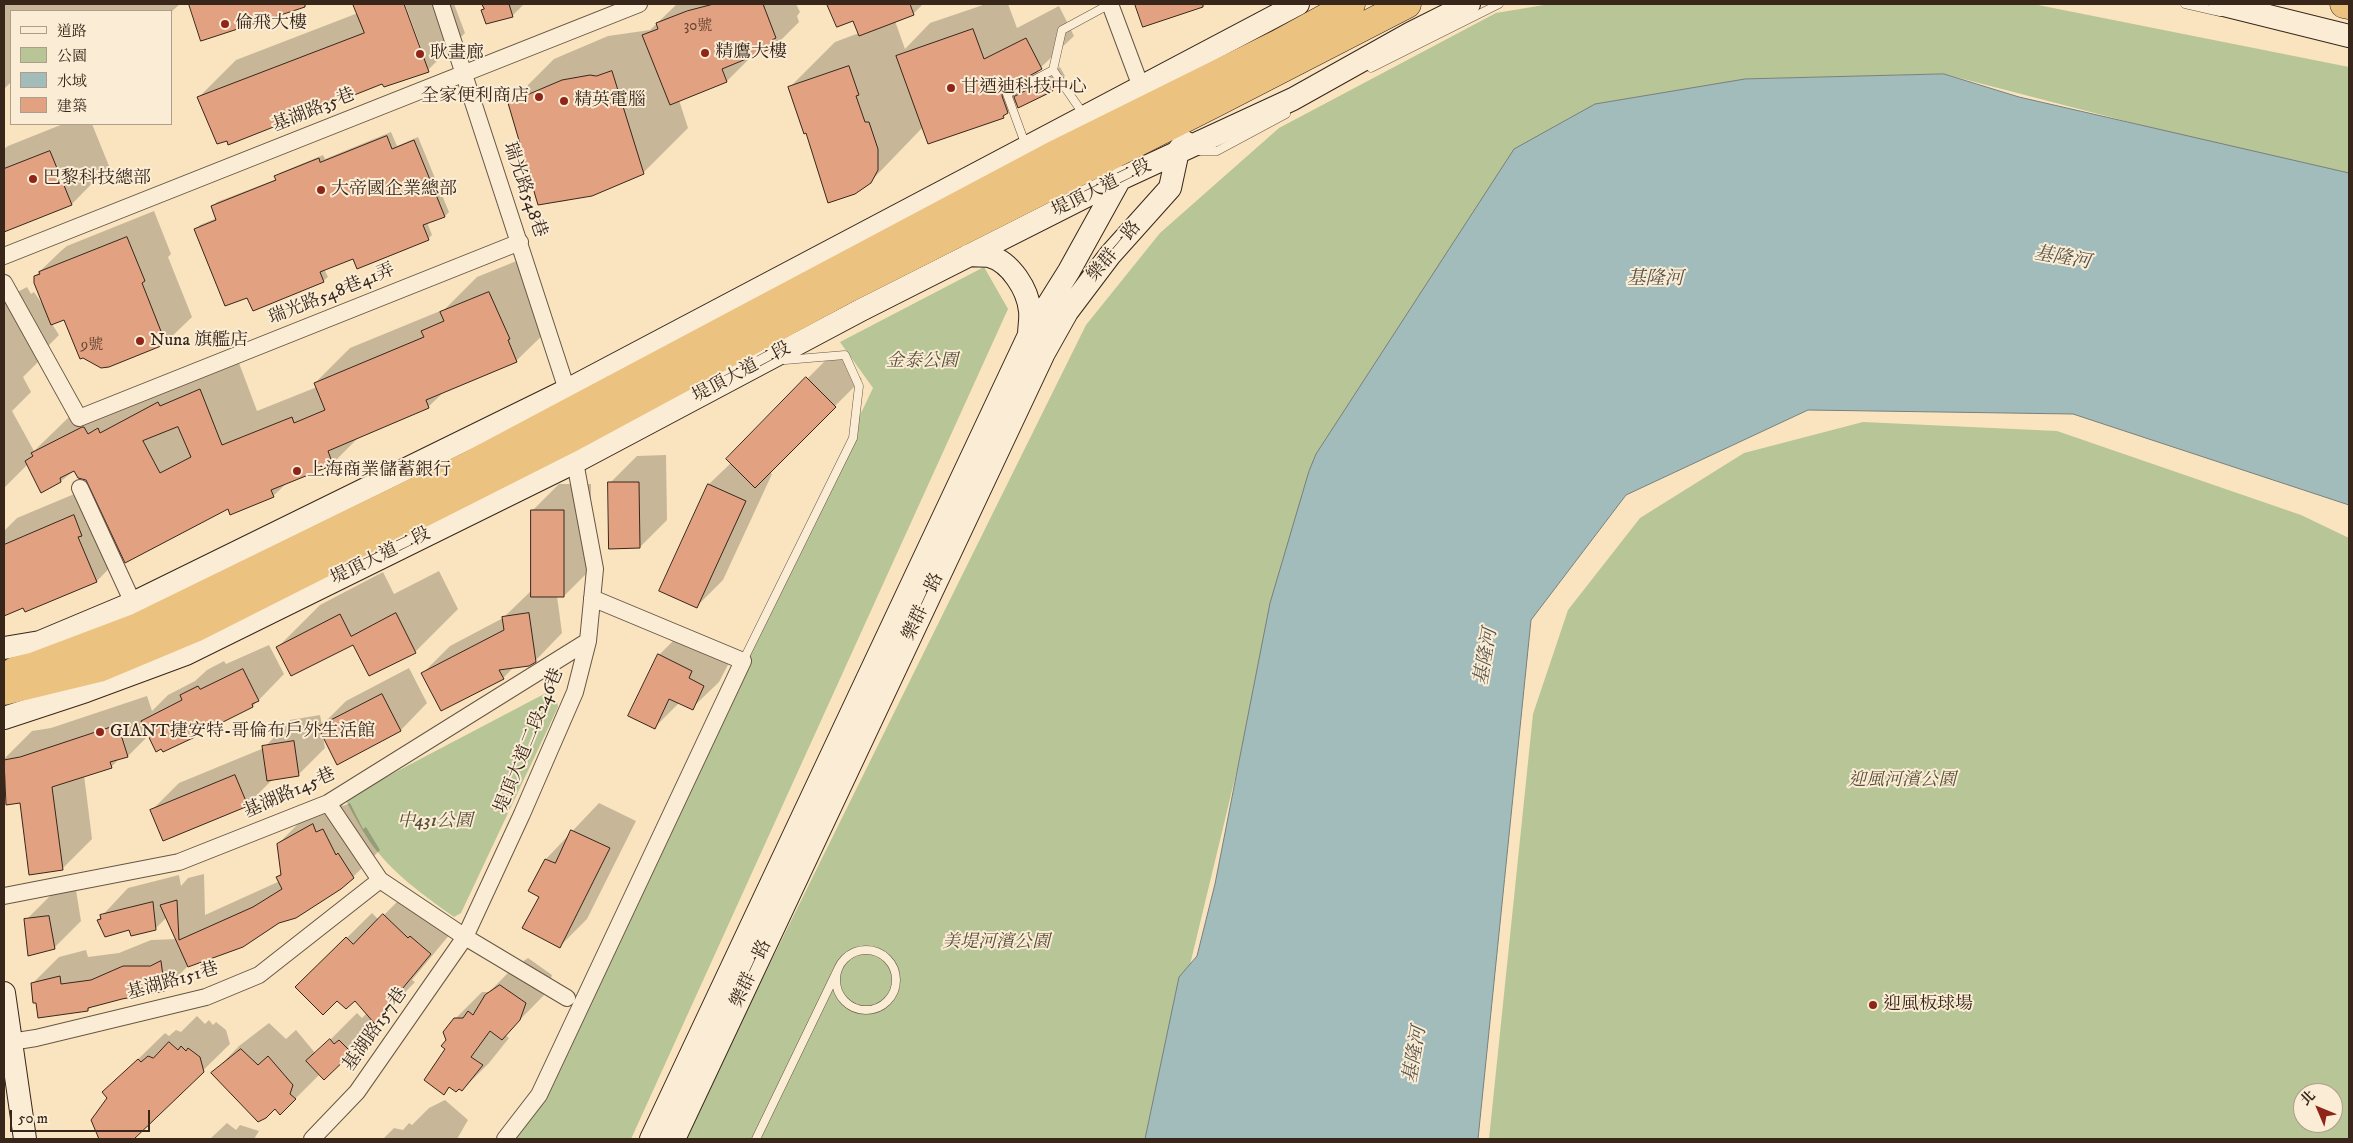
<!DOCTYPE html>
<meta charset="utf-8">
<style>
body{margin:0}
#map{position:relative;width:2353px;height:1143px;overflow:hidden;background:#f9e4bf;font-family:"IM FELL DW Pica","Noto Serif TC",serif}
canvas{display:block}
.frame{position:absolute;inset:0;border:5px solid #38261b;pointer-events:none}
.legend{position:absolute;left:10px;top:10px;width:162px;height:115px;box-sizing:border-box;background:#fbedd5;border:1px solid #ad9d8b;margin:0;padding:6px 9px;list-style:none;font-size:15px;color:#38261b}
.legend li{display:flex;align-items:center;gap:10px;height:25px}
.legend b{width:25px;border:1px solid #ad9d8b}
.north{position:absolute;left:2293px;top:1083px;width:50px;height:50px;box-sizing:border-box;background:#fbedd5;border:1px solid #ad9d8b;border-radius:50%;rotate:315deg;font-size:14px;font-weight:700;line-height:20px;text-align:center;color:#38261b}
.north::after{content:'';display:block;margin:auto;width:18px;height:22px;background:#8f2418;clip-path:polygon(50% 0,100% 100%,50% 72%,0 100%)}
.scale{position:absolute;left:10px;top:1110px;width:140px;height:22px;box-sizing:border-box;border:2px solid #38261b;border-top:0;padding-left:6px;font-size:15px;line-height:18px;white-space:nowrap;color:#38261b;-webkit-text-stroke:4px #fbedd5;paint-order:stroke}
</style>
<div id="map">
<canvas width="2353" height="1143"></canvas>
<div class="frame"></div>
<ul class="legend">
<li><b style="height:6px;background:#fbedd5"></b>道路</li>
<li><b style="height:14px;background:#b8c596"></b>公園</li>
<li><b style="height:14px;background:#a2bcbc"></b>水域</li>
<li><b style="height:14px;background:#e2a180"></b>建築</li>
</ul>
<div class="north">北</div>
<div class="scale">50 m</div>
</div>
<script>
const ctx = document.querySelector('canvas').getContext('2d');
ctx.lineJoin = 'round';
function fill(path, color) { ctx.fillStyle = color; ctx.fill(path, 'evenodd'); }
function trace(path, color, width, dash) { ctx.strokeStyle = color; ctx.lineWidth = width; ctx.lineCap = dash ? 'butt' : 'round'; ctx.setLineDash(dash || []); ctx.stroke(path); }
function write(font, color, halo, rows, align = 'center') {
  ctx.font = font + ' "IM FELL DW Pica","Noto Serif TC",serif'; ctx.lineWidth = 4; ctx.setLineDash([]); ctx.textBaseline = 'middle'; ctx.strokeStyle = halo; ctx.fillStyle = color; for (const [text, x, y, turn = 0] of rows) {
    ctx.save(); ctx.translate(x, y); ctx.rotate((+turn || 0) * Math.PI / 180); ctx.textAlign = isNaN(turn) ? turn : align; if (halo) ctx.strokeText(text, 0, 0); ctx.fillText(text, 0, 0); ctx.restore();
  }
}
fill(new Path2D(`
 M 1550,4 L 2033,4 L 2349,67 L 2349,179 L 1944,74 L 1745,79 L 1309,471 L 1148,1139 L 683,1139 L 1086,325 L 1160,233 L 1279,128 L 1496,13 Z
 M 984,267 L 1008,309 L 631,1139 L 498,1139 L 519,1118 L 581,998 L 873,388 L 840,342 Z
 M 1863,422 L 2057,431 L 2301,515 L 2349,538 L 2349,1139 L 1489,1139 L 1533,714 L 1568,610 L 1640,518 L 1744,453 ZM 2303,1093 L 2333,1093 L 2333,1123 L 2303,1123 Z
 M 546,693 L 557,701 L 558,707 L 461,913 L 454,917 C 423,895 392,873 370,842 C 361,829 354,815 346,801 L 348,797 Z`), '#b8c596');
const water = new Path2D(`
 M 1944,74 L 2019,97 L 2349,173 L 2349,505 L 2073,414 L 1808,410 L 1626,495 L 1531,620 L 1478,1139 L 1145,1139 L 1179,977 L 1197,956 L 1215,884 L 1270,603 L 1309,471 L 1316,454 L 1514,149 L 1595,104 L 1745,79 Z`);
fill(water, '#a2bcbc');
trace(water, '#78807c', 1);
fill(new Path2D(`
 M 4,4 L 180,4 L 171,12 L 11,11 L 11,82 L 4,89 Z
 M 193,4 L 310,4 L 202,40 L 191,6 Z
 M 354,4 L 403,4 L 419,48 L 421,48 L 405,4 L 454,4 L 465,33 L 428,70 L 199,97 L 236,60 L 358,13 Z
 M 483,4 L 524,4 L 512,16 L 482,10 L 485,8 Z
 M 677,4 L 796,4 L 800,12 L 797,16 L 799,22 L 775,46 L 751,57 L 727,81 L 679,100 L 688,128 L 643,173 L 605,190 L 565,201 L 539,204 L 509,104 L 554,59 L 608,36 L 650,30 Z
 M 829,4 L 923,4 L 913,14 L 895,21 L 905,49 L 930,23 L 986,4 L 1008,4 L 1017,28 L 1059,6 L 1074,36 L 1037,71 L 1040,78 L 1060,67 L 1065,76 L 1052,90 L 1017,102 L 1003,117 L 923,127 L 870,182 L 807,132 L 789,88 L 835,42 L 859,33 L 854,20 L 837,25 Z
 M 1136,4 L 1208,4 L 1144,25 Z
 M 63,124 L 92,124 L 109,166 L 72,204 L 4,231 L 4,149 L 8,146 Z
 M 391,132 L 397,146 L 418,137 L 449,212 L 445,216 L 427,222 L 432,235 L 428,239 L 354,257 L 324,269 L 328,277 L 323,281 L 248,296 L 195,230 L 200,225 L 217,218 L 212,207 L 217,202 L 277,179 L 280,173 L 323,155 L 325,159 Z
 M 154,211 L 171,254 L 168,257 L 192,317 L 165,343 L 65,318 L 52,324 L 59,335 L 46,348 L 48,352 L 23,377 L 31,392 L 12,411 L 34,451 L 68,418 L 118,393 L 123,400 L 236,355 L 257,411 L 317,387 L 315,383 L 350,348 L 445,309 L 477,277 L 524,258 L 552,326 L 516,361 L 446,390 L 428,407 L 360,436 L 332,464 L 287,483 L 273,496 L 229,508 L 123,554 L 97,581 L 25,610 L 24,606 L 4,614 L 4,531 L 17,518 L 91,487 L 87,479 L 75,470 L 61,481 L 28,464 L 4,488 L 4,294 L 6,298 L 27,287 L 31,294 L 34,292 L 47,311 L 35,276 L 62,250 L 67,246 Z
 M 834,352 L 862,379 L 769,472 L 772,474 L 723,580 L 696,607 L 661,591 L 709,484 L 731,463 L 727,459 Z
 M 666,455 L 667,520 L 640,547 L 610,483 L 637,456 Z
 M 559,484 L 591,484 L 591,569 L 564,596 L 557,596 L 562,633 L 535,661 L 514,667 L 503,678 L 442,710 L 423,673 L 450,646 L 503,618 L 532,590 L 532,511 Z
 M 439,571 L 458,609 L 415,652 L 353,643 L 278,647 L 320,605 L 383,572 L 394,594 Z
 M 686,628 L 718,643 L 731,659 L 719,682 L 692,708 L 680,702 L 655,727 L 659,655 Z
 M 269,645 L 284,674 L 253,706 L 203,728 L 194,736 L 149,735 L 128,756 L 120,758 L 111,767 L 84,775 L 92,839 L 62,869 L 21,802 L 7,804 L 4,759 L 32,731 L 51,728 L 147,696 L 152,711 L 168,695 L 195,681 L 207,670 L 224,661 L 226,664 Z
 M 409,668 L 427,703 L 401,730 L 323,737 L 325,748 L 298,775 L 273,779 L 247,805 L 152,810 L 179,783 L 264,748 L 290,720 L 320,715 L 322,725 L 346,701 Z
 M 340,798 L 343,806 L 350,803 L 363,829 L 366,827 L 380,850 L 353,877 L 242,946 L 189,965 L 164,990 L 122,997 L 93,1005 L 88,1010 L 32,984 L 59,957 L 86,950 L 88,957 L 119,953 L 151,940 L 177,939 L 167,917 L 156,928 L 130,929 L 98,920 L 128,888 L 179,875 L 181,886 L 188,878 L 204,874 L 205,915 L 280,881 L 277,877 L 282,872 L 278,844 L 305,817 Z
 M 599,803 L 636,821 L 587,919 L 560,946 L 541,896 L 546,859 Z
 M 76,890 L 81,921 L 54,948 L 26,920 L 53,893 Z
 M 409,890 L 455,928 L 412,980 L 415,982 L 375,1023 L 378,1026 L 351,1053 L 320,1074 L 281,1113 L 275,1108 L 213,1073 L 239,1046 L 269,1023 L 286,1039 L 296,1030 L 316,1054 L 357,1013 L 362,1018 L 367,1013 L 355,999 L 337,999 L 297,987 L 372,913 L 379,920 Z
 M 528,958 L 552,975 L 547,992 L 505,1035 L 509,1038 L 489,1063 L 462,1090 L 450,1087 L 444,1093 L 447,1040 L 455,1019 L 482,992 L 489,992 L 513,968 Z
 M 197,1016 L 205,1024 L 209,1020 L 213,1025 L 216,1022 L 226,1030 L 230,1044 L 133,1139 L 101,1139 L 100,1138 L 131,1066 L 165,1033 L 169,1036 L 176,1030 L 181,1032 Z
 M 445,1100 L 468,1120 L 457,1139 L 383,1139 L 394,1128 L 403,1130 L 409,1123 L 412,1125 L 429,1108 Z
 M 227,1123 L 236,1130 L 240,1125 L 259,1131 L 254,1139 L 210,1139 Z`), '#0003');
const building = new Path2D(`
 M 189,4 L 305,4 L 305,7 L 201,41 Z
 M 353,4 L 404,4 L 429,72 L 384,87 L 382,84 L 228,145 L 227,141 L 217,144 L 197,97 L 364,33 Z
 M 482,4 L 509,4 L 513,17 L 486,24 L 481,10 L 484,9 Z
 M 714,4 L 763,4 L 776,38 L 772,40 L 775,47 L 722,69 L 727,82 L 670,105 L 642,35 L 658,29 L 656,23 L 687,11 Z
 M 827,4 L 910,4 L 914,15 L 859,36 L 853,21 L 837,27 Z
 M 1135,4 L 1203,4 L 1203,7 L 1143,27 Z
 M 973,29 L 984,59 L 1026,38 L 1042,69 L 1003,90 L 1002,96 L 1008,113 L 1003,116 L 1004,118 L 928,144 L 896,56 Z
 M 849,66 L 859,95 L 856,96 L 865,122 L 869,122 L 878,149 L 878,170 L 871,183 L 855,194 L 828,203 L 806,133 L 804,134 L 788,87 Z
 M 612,71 L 644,174 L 592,196 L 538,205 L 508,103 L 562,80 L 590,75 L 596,76 Z
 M 1047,80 L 1053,91 L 1018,108 L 1014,97 Z
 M 387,136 L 392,149 L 414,140 L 445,217 L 423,225 L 429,240 L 357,269 L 353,259 L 320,272 L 324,282 L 253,311 L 247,298 L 225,306 L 194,229 L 216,220 L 211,206 L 276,180 L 274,176 L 319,158 L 320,162 Z
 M 50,151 L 72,205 L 4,232 L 4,169 Z
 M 127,237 L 145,281 L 142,283 L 166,344 L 109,367 L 101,368 L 83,358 L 80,359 L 64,320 L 51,325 L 34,283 L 34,276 L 40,274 L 39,272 Z
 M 489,292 L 510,339 L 508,340 L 517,362 L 426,400 L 429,408 L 328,451 L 333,465 L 271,490 L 274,497 L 230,515 L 228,509 L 125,563 L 86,480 L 78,478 L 74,471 L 60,478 L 61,482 L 41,493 L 25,461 L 33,456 L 31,453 L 82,427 L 84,427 L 88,434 L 98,428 L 100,433 L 158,402 L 160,406 L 200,389 L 222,445 L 292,417 L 294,423 L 325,410 L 314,383 L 424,337 L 421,331 L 444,321 L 440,312 ZM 178,427 L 191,457 L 160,473 L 143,441 Z
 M 806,377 L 836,407 L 755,488 L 726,459 Z
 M 608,482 L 639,482 L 640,548 L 609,549 Z
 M 708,484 L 746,501 L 697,608 L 659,591 Z
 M 531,510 L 564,510 L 564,597 L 531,597 Z
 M 74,515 L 82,536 L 78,537 L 97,582 L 25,612 L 23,608 L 4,616 L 4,545 Z
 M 396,613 L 416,653 L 369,676 L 353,645 L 291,676 L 276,647 L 340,614 L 351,636 Z
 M 529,613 L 536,662 L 529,666 L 499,670 L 504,679 L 441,711 L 421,673 L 504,630 L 502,617 Z
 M 658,654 L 692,671 L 689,678 L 704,686 L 693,710 L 669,699 L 655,729 L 628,716 Z
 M 243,669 L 259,701 L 252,704 L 253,707 L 219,724 L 213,724 L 194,734 L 195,737 L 163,752 L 161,749 L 156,752 L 141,721 L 182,700 L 180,695 L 198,686 L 200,689 Z
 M 382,694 L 401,731 L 337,765 L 318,727 Z
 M 118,725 L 128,757 L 110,762 L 112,768 L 52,787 L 63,870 L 29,875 L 20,803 L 6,805 L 4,760 L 20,757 Z
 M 294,741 L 299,776 L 267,781 L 262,746 Z
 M 235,775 L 248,806 L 163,841 L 150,810 Z
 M 313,824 L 316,832 L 323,829 L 336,855 L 338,853 L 354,878 L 341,889 L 296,918 L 279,923 L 243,947 L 188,967 L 160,905 L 177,900 L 179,940 L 253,907 L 282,889 L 276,877 L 281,875 L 277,844 Z
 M 571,830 L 610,848 L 560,948 L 522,928 L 539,897 L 528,891 L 545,859 L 555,863 Z
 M 153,902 L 156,930 L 131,936 L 129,930 L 105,937 L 97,920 L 101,919 L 100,915 Z
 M 383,914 L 408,938 L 410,936 L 431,954 L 388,1006 L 391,1008 L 375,1024 L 355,1001 L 346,1009 L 337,1001 L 323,1015 L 295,987 L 346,937 L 353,944 Z
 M 49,916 L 55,949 L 28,956 L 24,919 Z
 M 161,961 L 165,991 L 122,999 L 88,1008 L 88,1011 L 38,1018 L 36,1003 L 33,1003 L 31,983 L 60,976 L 61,984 L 91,980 L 123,966 L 150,966 Z
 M 500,985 L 526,1003 L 520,1020 L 502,1040 L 490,1031 L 471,1057 L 483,1065 L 462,1091 L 459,1089 L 456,1092 L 449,1087 L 444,1095 L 424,1080 L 445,1049 L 441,1046 L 446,1040 L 443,1032 L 454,1018 L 463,1018 L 468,1011 L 473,1015 L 485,995 Z
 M 330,1039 L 334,1044 L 339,1040 L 352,1053 L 324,1080 L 306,1061 Z
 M 169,1042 L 178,1050 L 181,1046 L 186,1051 L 188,1048 L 200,1057 L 204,1072 L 134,1139 L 99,1139 L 91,1120 L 107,1098 L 102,1092 L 138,1059 L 141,1062 L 148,1056 L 153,1058 Z
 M 241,1049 L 258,1065 L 268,1056 L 293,1085 L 290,1094 L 296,1099 L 280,1115 L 275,1109 L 266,1118 L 258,1122 L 211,1073 Z`);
fill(building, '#e2a180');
trace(building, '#38261b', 1);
const lane = new Path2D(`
 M 2185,4 L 2220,12
 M 1371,68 L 1499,4
 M 1053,70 L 1062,30 L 1110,4
 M 1026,146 L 1007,94 L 1053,70 L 1084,115
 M 1197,151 L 1217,151 L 1286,114
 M 743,661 L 853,438 L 859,386 L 845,355 L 785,360
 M836 980a30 30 0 1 1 60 0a30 30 0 1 1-60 0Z
 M 756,1139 L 839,967`);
const street = new Path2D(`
 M 441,4 L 567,390
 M 1110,4 L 1141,87
 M 4,256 L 639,4
 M 4,283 L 79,418 L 520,242
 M 80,488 L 133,603
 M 328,803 L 380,880 L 465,937 L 567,998
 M 4,896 L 179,862 L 328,803 L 588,641
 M 4,1043 L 36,1038 L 206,997 L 259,975 L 380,880
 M 312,1139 L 357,1092 L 465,937 L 522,814 L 575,692 L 588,641 L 595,569 L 575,462
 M 505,1139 L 539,1095 L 743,661 L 592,598`);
const secondary = new Path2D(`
 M 2220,4 L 2349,36
 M 969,255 C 975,256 983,255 989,256 C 1011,262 1028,290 1030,311 C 1031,319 1029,327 1029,335
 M 4,648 L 40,642 L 133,603 L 567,390 L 1298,4
 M 4,718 L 86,691 L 186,654 L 575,462 L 861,310 L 1120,179 L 1293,99 L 1411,33 L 1469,4
 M 4,993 L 25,1139
 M 651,1139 L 1029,335 L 1069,271 L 1121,177
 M 674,1139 L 1044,353 L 1067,312 L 1110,255 L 1170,188 L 1178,151 L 1185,142`);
const highway = new Path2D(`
 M 2344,4 L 2349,5
 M 15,671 L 32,667 L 138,627 L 470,465 L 1052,156 L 1280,43 L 1351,4
 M 4,691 L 99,668 L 197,627 L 573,437 L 847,289 L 1215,103 L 1407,4`);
trace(lane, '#685644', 9);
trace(street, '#685644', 18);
trace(secondary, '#38261b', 24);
trace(highway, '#38261b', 29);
trace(lane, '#fbedd5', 8);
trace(street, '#fbedd5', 16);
trace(secondary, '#fbedd5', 22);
trace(highway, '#ecc280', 28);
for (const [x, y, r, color] of [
 [225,24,5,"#8f2418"],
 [705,53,5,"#8f2418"],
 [420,54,5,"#8f2418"],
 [951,88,5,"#8f2418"],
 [539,97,5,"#8f2418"],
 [564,101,5,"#8f2418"],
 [33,179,5,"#8f2418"],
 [321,190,5,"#8f2418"],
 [140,341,5,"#8f2418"],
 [297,471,5,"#8f2418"],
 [100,732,5,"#8f2418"],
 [1873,1005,5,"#8f2418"]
]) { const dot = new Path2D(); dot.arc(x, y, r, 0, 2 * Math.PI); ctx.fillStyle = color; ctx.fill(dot); trace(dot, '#fbedd5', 2); }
write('15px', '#624534', null, [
 ["30號",698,27],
 ["9號",92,346]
]);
write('18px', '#38261b', '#fbedd5', [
 ["倫飛大樓",235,24],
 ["精鷹大樓",715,53],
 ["耿畫廊",430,54],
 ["甘迺迪科技中心",961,88],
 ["全家便利商店",529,97,"right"],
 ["精英電腦",574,101],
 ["巴黎科技總部",43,179],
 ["大帝國企業總部",331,190],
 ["Nuna 旗艦店",150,341],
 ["上海商業儲蓄銀行",307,471],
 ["GIANT捷安特-哥倫布戶外生活館",110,732],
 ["迎風板球場",1883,1005]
], 'left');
write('18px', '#38261b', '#fbedd5', [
 ["基湖路35巷",314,111,-22],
 ["堤頂大道二段",1102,189,-26],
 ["瑞光路548巷",524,190,71],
 ["樂群一路",1115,252,-50],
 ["瑞光路548巷41弄",332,295,-22],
 ["堤頂大道二段",742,373,-28],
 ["堤頂大道二段",381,557,-26],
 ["樂群一路",924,607,-65],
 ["堤頂大道二段246巷",530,741,-68],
 ["基湖路145巷",290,794,-24],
 ["樂群一路",752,974,-65],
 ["基湖路151巷",173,982,-16],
 ["基湖路157巷",376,1030,-55]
]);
write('italic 18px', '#584e3a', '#fbedd5', [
 ["金泰公園",922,362],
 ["迎風河濱公園",1902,781],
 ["中431公園",435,822],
 ["美堤河濱公園",996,943]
]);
write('italic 19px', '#58534b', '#fbedd5', [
 ["基隆河",2062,259,10],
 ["基隆河",1655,280],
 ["基隆河",1487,657,-80],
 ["基隆河",1416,1055,-80]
]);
</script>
